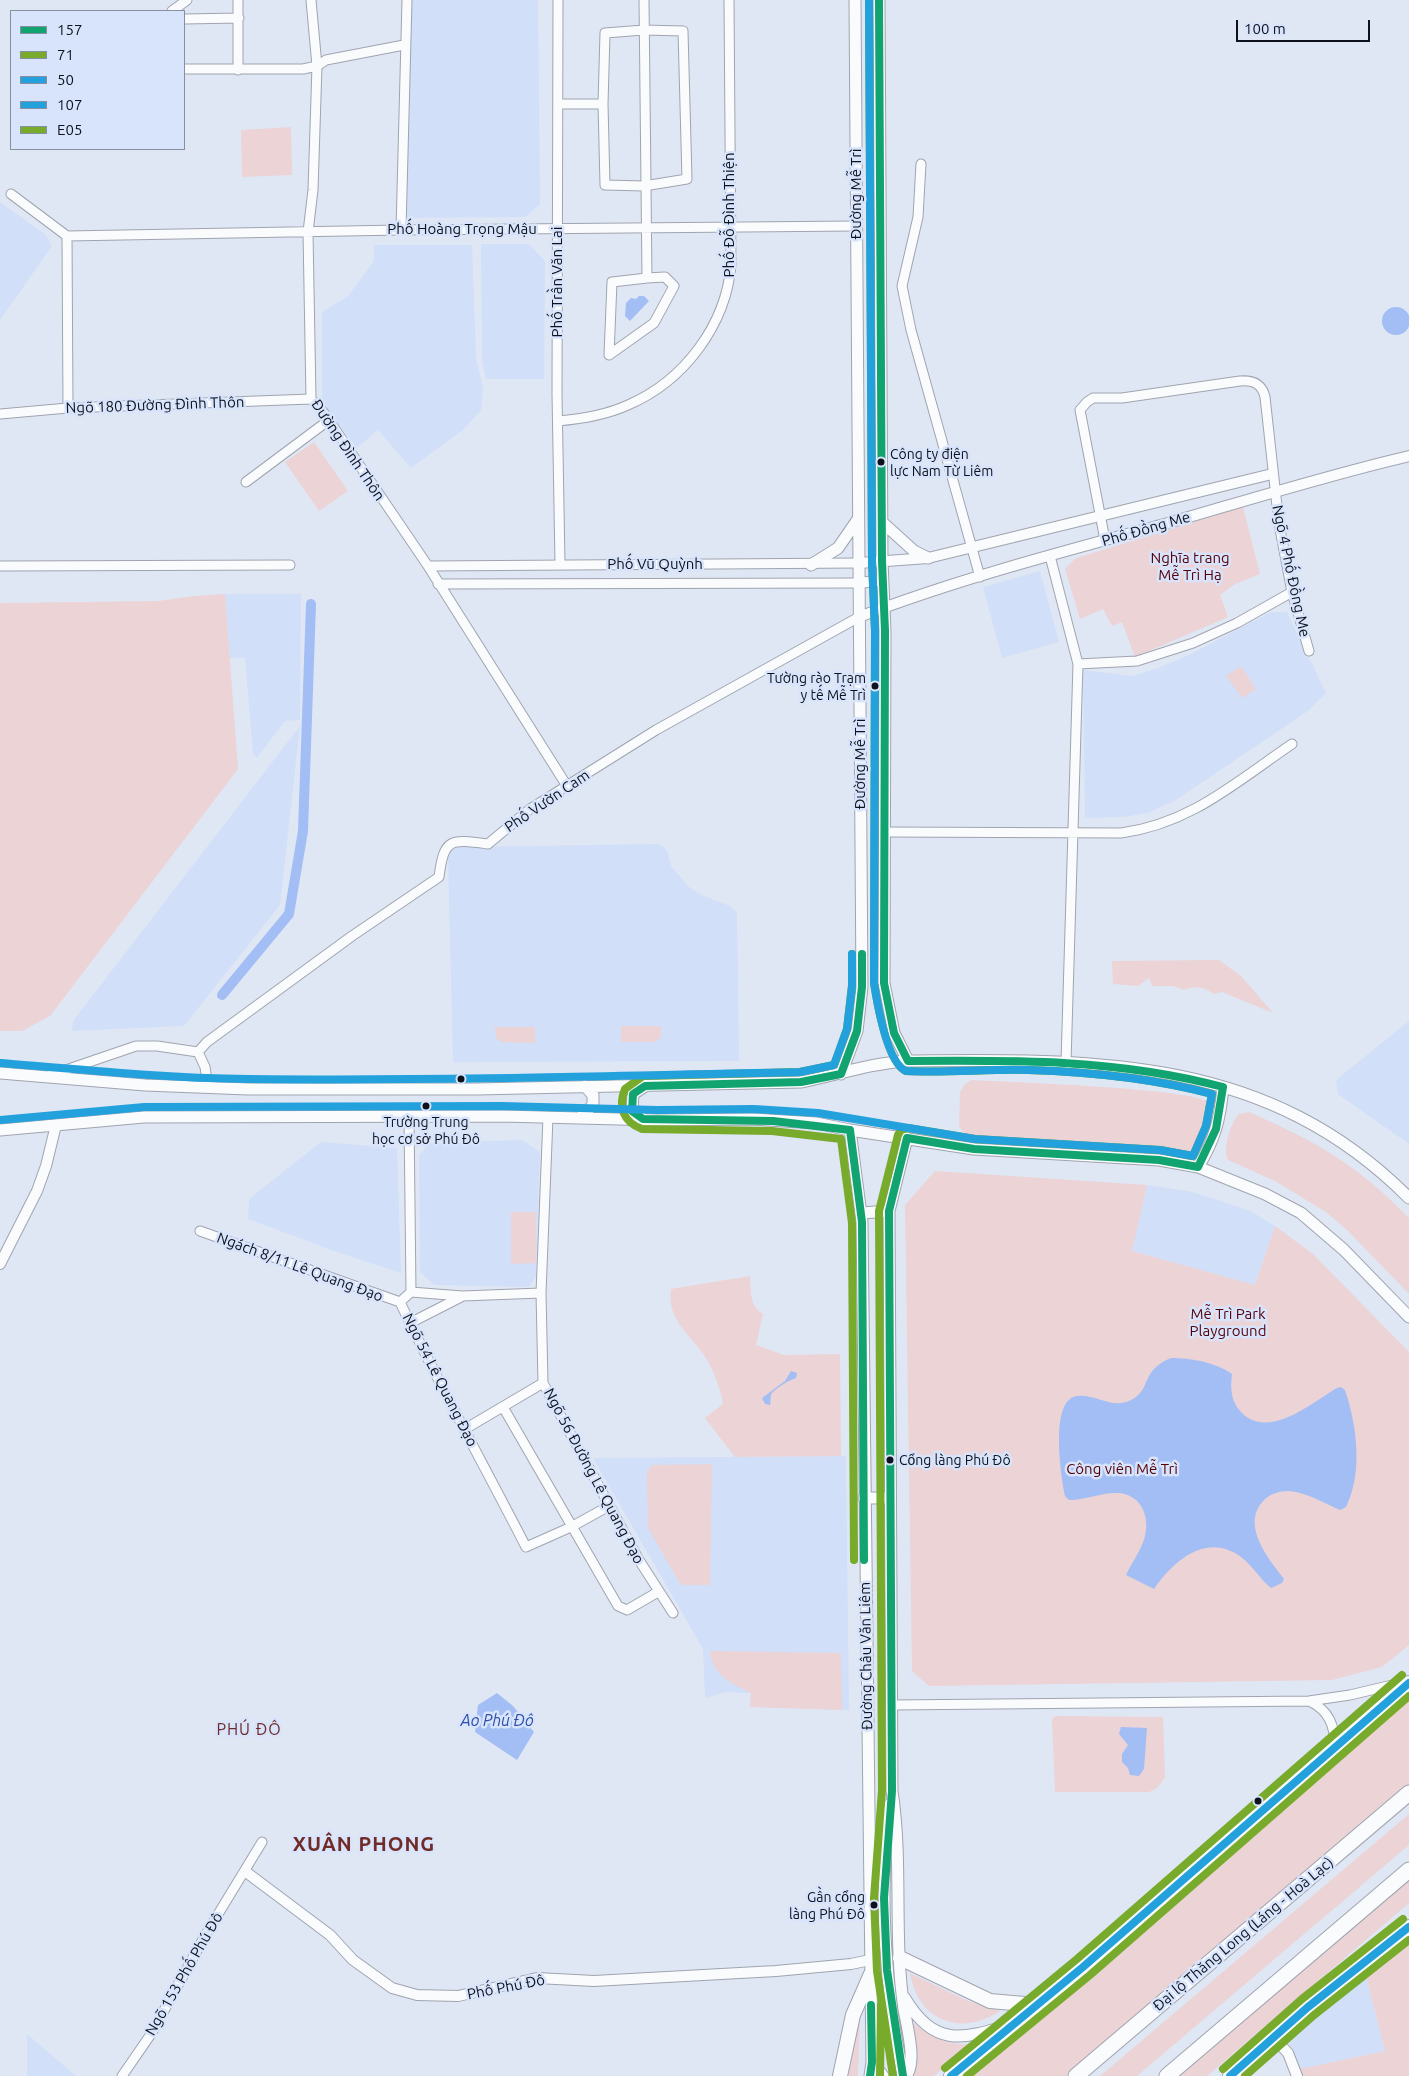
<!DOCTYPE html>
<meta charset="utf-8">
<style>
body{margin:0}
#map{position:relative;width:1409px;height:2076px;overflow:hidden;background:#e0e7f4;font-family:Ubuntu,sans-serif}
canvas{display:block}
.legend{position:absolute;left:10px;top:10px;width:175px;height:140px;box-sizing:border-box;background:#d8e4fc;border:1px solid #8790a2;margin:0;padding:6px 9px;list-style:none;font-size:15px;color:#0d121c}
.legend li{display:flex;align-items:center;gap:10px;height:25px}
.legend b{width:25px;border:1px solid #8790a2}
.scale{position:absolute;left:1236px;top:20px;width:134px;height:22px;box-sizing:border-box;border:2px solid #0d121c;border-top:0;padding-left:6px;font-size:15px;line-height:18px;white-space:nowrap;color:#0d121c;-webkit-text-stroke:4px #d8e4fc;paint-order:stroke}
</style>
<div id="map">
<canvas width="1409" height="2076"></canvas>
<ul class="legend">
<li><b style="height:6px;background:#11a471"></b>157</li>
<li><b style="height:6px;background:#78aa2c"></b>71</li>
<li><b style="height:6px;background:#23a1dd"></b>50</li>
<li><b style="height:6px;background:#23a1dd"></b>107</li>
<li><b style="height:6px;background:#78aa2c"></b>E05</li>
</ul>
<div class="scale">100 m</div>
</div>
<script>
const ctx = document.querySelector('canvas').getContext('2d');
ctx.lineJoin = 'round';
function fill(path, color) { ctx.fillStyle = color; ctx.fill(path, 'evenodd'); }
function trace(path, color, width, dash) { ctx.strokeStyle = color; ctx.lineWidth = width; ctx.lineCap = dash ? 'butt' : 'round'; ctx.setLineDash(dash || []); ctx.stroke(path); }
function write(font, color, halo, rows, align = 'center') {
  ctx.font = font + ' Ubuntu,sans-serif'; ctx.lineWidth = 5; ctx.setLineDash([]); ctx.textBaseline = 'middle'; ctx.strokeStyle = halo; ctx.fillStyle = color; for (const [text, x, y, turn = 0] of rows) {
    ctx.save(); ctx.translate(x, y); ctx.rotate((+turn || 0) * Math.PI / 180); ctx.textAlign = isNaN(turn) ? turn : align; if (halo) ctx.strokeText(text, 0, 0); ctx.fillText(text, 0, 0); ctx.restore();
  }
}
fill(new Path2D(`
 M 411,0 L 538,0 L 540,204 L 526,217 L 405,218 Z
 M 0,202 L 45,234 L 52,246 L 0,320 Z
 M 481,244 L 529,244 L 545,261 L 544,379 L 486,379 L 482,359 Z
 M 374,245 L 472,245 L 476,357 L 483,389 L 481,410 L 464,429 L 411,468 L 378,430 L 357,448 L 322,402 L 322,312 L 348,296 L 374,261 Z
 M 1040,571 L 1059,642 L 1002,658 L 983,587 Z
 M 225,594 L 301,594 L 300,720 L 285,721 L 257,758 L 253,754 L 245,658 L 230,658 Z
 M 1271,612 L 1287,612 L 1326,693 L 1308,711 L 1176,800 L 1148,813 L 1124,817 L 1085,818 L 1083,670 L 1132,676 L 1158,668 L 1189,655 Z
 M 300,726 L 280,905 L 184,1026 L 72,1031 L 73,1021 Z
 M 657,844 L 664,847 L 668,853 L 671,866 L 689,887 L 699,894 L 730,906 L 737,913 L 739,1061 L 453,1062 L 448,858 L 451,850 L 461,847 Z
 M 1409,1021 L 1409,1144 L 1338,1094 L 1336,1080 Z
 M 522,1140 L 540,1152 L 536,1276 L 529,1287 L 434,1285 L 420,1272 L 419,1156 L 429,1143 Z
 M 321,1142 L 397,1148 L 401,1273 L 331,1250 L 248,1219 L 249,1199 Z
 M 1147,1185 L 1188,1191 L 1218,1200 L 1252,1212 L 1275,1226 L 1255,1285 L 1131,1251 Z
 M 846,1456 L 849,1710 L 750,1707 L 751,1693 L 726,1692 L 705,1698 L 703,1649 L 593,1458 Z
 M 1366,1976 L 1385,2051 L 1300,2069 L 1288,2040 Z
 M 27,2034 L 76,2076 L 27,2076 Z`), '#d2dff9');
fill(new Path2D(`
 M 291,127 L 292,175 L 242,177 L 241,130 Z
 M 314,442 L 348,491 L 319,511 L 285,462 Z
 M 1243,507 L 1260,574 L 1235,584 L 1220,595 L 1228,617 L 1135,657 L 1122,622 L 1112,626 L 1103,609 L 1080,619 L 1065,569 L 1076,558 Z
 M 225,594 L 238,769 L 50,1016 L 22,1031 L 0,1031 L 0,603 L 159,601 L 194,596 Z
 M 1241,666 L 1256,689 L 1242,698 L 1226,676 Z
 M 1219,960 L 1241,976 L 1273,1013 L 1222,992 L 1214,994 C 1205,987 1194,985 1184,990 L 1173,986 L 1152,986 L 1149,978 L 1138,986 L 1113,984 L 1112,961 Z
 M 621,1026 L 661,1026 L 661,1037 L 655,1042 L 621,1042 Z
 M 495,1027 L 535,1027 L 535,1043 L 501,1042 L 496,1038 Z
 M 972,1080 C 1005,1082 1195,1088 1210,1103 C 1218,1112 1204,1144 1198,1153 L 1186,1155 L 969,1135 L 963,1132 L 959,1126 L 960,1092 L 965,1084 Z
 M 1249,1112 C 1315,1141 1358,1165 1409,1218 L 1409,1294 L 1348,1231 L 1326,1212 L 1275,1181 L 1228,1160 C 1222,1150 1231,1121 1239,1114 Z
 M 935,1171 L 1147,1185 L 1132,1251 L 1255,1285 L 1275,1226 L 1313,1254 L 1409,1352 L 1409,1645 L 1382,1667 L 1332,1680 L 929,1686 L 912,1671 L 905,1205 Z
 M 511,1212 L 536,1212 L 536,1263 L 511,1264 Z
 M 750,1276 C 751,1290 749,1306 763,1314 L 756,1345 L 784,1355 L 840,1354 L 841,1456 L 735,1457 L 705,1418 L 723,1404 C 720,1388 715,1374 707,1360 C 693,1336 666,1321 671,1289 Z
 M 712,1464 L 710,1585 L 681,1585 L 648,1528 L 647,1472 L 652,1465 Z
 M 710,1651 L 841,1653 L 842,1710 L 750,1707 L 751,1693 C 732,1684 711,1674 710,1651 Z
 M 1409,1695 L 1409,1789 L 1066,2076 L 967,2076 Z
 M 1055,1716 L 1163,1717 L 1165,1778 L 1156,1789 L 1149,1792 L 1055,1792 L 1052,1719 Z
 M 1409,1814 L 1409,1845 L 1137,2076 L 1100,2076 Z
 M 1409,1879 L 1409,1903 L 1207,2076 L 1175,2076 Z
 M 1409,1940 L 1409,2076 L 1302,2076 L 1300,2069 L 1385,2051 L 1366,1976 Z
 M 910,1973 L 968,2001 L 1000,2011 C 961,2037 918,2021 910,1973 Z
 M 860,2018 L 858,2076 L 847,2076 Z
 M 911,2021 C 929,2037 947,2046 971,2044 L 934,2076 L 913,2076 L 916,2061 Z`), '#ebd3d6');
fill(new Path2D(`
 M 639,296 L 644,296 L 649,301 L 630,321 L 625,316 L 626,303 L 631,298 L 636,299 Z
 M1382 321a14 14 0 1 1 28 0a14 14 0 1 1-28 0Z
 M 1171,1358 C 1191,1358 1215,1362 1232,1374 C 1230,1389 1231,1403 1243,1414 C 1271,1439 1311,1403 1337,1388 L 1341,1387 L 1345,1390 C 1357,1426 1363,1472 1346,1507 L 1340,1510 C 1324,1503 1306,1492 1288,1491 C 1279,1491 1270,1494 1264,1500 C 1240,1525 1268,1558 1284,1579 L 1282,1583 L 1271,1588 C 1260,1579 1253,1566 1241,1557 C 1207,1532 1174,1560 1154,1589 L 1126,1575 C 1132,1562 1142,1549 1145,1536 C 1150,1516 1141,1495 1119,1493 C 1102,1492 1086,1500 1069,1500 L 1065,1496 C 1061,1478 1049,1399 1077,1396 C 1097,1394 1113,1411 1133,1399 C 1151,1389 1141,1370 1171,1358 Z
 M 791,1371 L 797,1373 L 796,1378 C 790,1380 777,1387 772,1393 C 770,1396 771,1401 770,1405 L 765,1404 L 762,1398 L 785,1381 Z
 M 497,1693 L 513,1706 L 534,1732 L 517,1760 L 475,1732 L 478,1705 Z
 M 1121,1727 L 1147,1728 L 1144,1769 L 1139,1776 L 1130,1775 L 1128,1768 L 1122,1762 L 1122,1754 L 1128,1745 L 1119,1734 Z`), '#a3bdf5');
trace(new Path2D(`
 M 222,995 L 289,914 L 303,831 L 311,604`), '#a3bdf5', 10);
const minor = new Path2D(`
 M 238,0 L 238,70
 M 311,0 L 317,66 L 313,190 L 308,232 L 311,399 L 324,413 L 428,566 L 567,786
 M 558,0 L 557,394 L 560,563
 M 644,0 L 647,278 L 612,282 L 609,355 L 654,323 L 674,286 L 665,277 L 647,278
 M 172,11 L 187,0
 M 184,19 L 239,18
 M 644,30 L 683,31 L 687,179 L 644,186 L 605,185 L 603,104 L 605,33 Z
 M 184,69 L 303,69 L 317,66 L 326,60 L 404,45
 M 558,104 L 603,104
 M 921,164 L 918,217 L 902,286 L 911,330 L 980,577
 M 11,194 L 67,236
 M 401,230 L 407,0
 M 67,236 L 401,230 L 856,226
 M 67,236 L 68,408
 M 0,414 L 68,408 L 311,399
 M 558,421 C 582,419 606,415 628,405 C 684,381 726,325 731,265 L 729,0
 M 246,482 L 329,420
 M 1105,540 L 1080,410 L 1087,402 L 1093,398 L 1122,398 L 1240,381 C 1254,380 1262,384 1265,397 L 1279,524 L 1292,592 L 1309,651
 M 1050,556 L 1078,664 L 1066,1062
 M 0,566 L 290,565
 M 428,566 L 859,563
 M 438,584 L 859,583
 M 1078,664 L 1137,661 L 1193,643 L 1237,623 L 1292,592
 M 884,832 L 1121,833 C 1190,824 1236,782 1292,744
 M 198,1052 L 207,1042 L 352,936 L 439,877 C 444,838 450,839 488,844 L 530,809 L 656,730 L 859,617
 M 198,1052 L 205,1067 L 208,1087
 M 51,1075 L 136,1046 L 157,1046 L 198,1052
 M 548,1117 L 541,1293 L 543,1383 L 639,1560 L 673,1613
 M 200,1231 L 400,1302
 M 411,1292 L 462,1296 L 541,1293
 M 400,1302 C 439,1385 484,1465 526,1547 L 571,1527 L 609,1506
 M 400,1302 L 411,1292 L 409,1117
 M 410,1323 L 461,1297
 M 503,1407 L 618,1606 L 627,1610 L 658,1592
 M 465,1429 L 543,1383
 M 1309,1701 C 1329,1710 1335,1726 1335,1747
 M 892,1705 L 1309,1701 L 1350,1695 L 1409,1681
 M 122,2076 L 151,2034 L 206,1934 L 262,1842`);
const tertiary = new Path2D(`
 M 859,563 L 928,558 L 1272,474
 M 859,583 L 883,580
 M 859,617 C 958,579 1065,551 1168,523 C 1248,500 1328,475 1409,456
 M 0,1264 L 37,1191 L 46,1166 L 56,1125
 M 246,1872 L 330,1935 L 353,1960 L 392,1988 L 417,1995 L 458,1996 L 537,1978 L 594,1981 L 776,1971 L 851,1964 L 870,1960
 M 1273,2037 L 1288,2053 L 1297,2076`);
const secondary = new Path2D(`
 M 879,0 L 882,561 L 885,631 L 884,983 L 894,1033 L 908,1061
 M 882,522 L 914,551 L 928,558
 M 811,565 L 838,548 L 858,519
 M 0,1073 L 145,1085 L 248,1089 L 477,1089 L 801,1082 C 837,1075 871,1063 908,1061 C 1095,1059 1267,1055 1409,1198
 M 841,1074 L 857,1031 L 862,987 L 855,0
 M 581,1117 L 593,1105 L 593,1095 L 585,1086
 M 643,1119 L 632,1111 L 633,1094 L 645,1086
 M 0,1130 L 144,1117 L 502,1116 L 657,1120 L 753,1119 L 816,1123 L 850,1130 L 974,1149 L 1159,1160 L 1198,1167 L 1265,1194 L 1301,1213 L 1344,1250 L 1409,1317
 M 850,1130 L 862,1222 L 872,2062 L 870,2076
 M 1198,1167 C 1215,1139 1220,1120 1223,1087
 M 862,1213 L 889,1211
 M 864,1498 L 890,1498
 M 890,1804 C 878,1891 885,1990 903,2076
 M 904,1997 C 935,2049 963,2039 1013,2024
 M 872,2062 L 883,2076
 M 906,2076 C 917,2062 907,2027 904,2009 C 893,1937 903,1863 892,1791 L 889,1211 L 907,1138`);
const primary = new Path2D(`
 M 900,1958 L 990,2001 L 1036,2005
 M 840,2076 L 853,2015 L 871,1974
 M 951,2076 L 1083,1967 L 1409,1683
 M 1230,2076 L 1308,2007 L 1409,1927`);
const motorway = new Path2D(`
 M 1076,2076 L 1409,1793
 M 1167,2076 L 1409,1870`);
trace(minor, '#9fa4af', 11);
trace(tertiary, '#9fa4af', 12);
trace(secondary, '#9fa4af', 13);
trace(primary, '#9fa4af', 16);
trace(motorway, '#9fa4af', 17);
trace(minor, '#fafbfd', 9);
trace(tertiary, '#fafbfd', 10);
trace(secondary, '#fafbfd', 11);
trace(primary, '#fafbfd', 14);
trace(motorway, '#fafbfd', 15);
trace(new Path2D(`
 M 879,0 L 882,561 L 885,631 L 884,983 L 894,1033 L 908,1061 C 1016,1060 1118,1059 1223,1087 L 1216,1129 L 1198,1167 L 1159,1160 L 974,1149 L 907,1138 L 889,1211 L 892,1791 L 884,1898 L 887,1970 L 903,2076
 M 862,954 L 862,987 L 857,1031 L 841,1074 L 801,1082 L 645,1086 L 633,1094 L 632,1111 L 643,1119 L 773,1121 L 850,1130 L 862,1222 L 864,1560
 M 870,2076 L 872,2062 L 871,2005`), '#11a471', 8);
trace(new Path2D(`
 M 869,0 L 872,561 L 875,631 L 874,983 C 877,1002 887,1063 906,1071 C 947,1073 987,1069 1028,1070 C 1091,1072 1152,1078 1212,1094 L 1206,1126 L 1193,1156 L 1160,1150 L 975,1139 L 908,1128 L 901,1130 L 898,1135 L 879,1211 L 882,1790 L 874,1898 L 877,1971 L 893,2076
 M 852,954 L 852,986 L 847,1029 L 834,1065 L 800,1072 L 643,1076 L 625,1089 C 618,1107 623,1122 642,1129 L 772,1131 L 841,1139 L 852,1223 L 854,1560
 M 880,2076 L 881,2005`), '#78aa2c', 8);
trace(new Path2D(`
 M 1,1063 C 84,1070 166,1078 249,1079 C 433,1081 616,1076 800,1072 L 834,1065 L 847,1029 L 852,986 L 852,954
 M 0,1120 L 144,1107 L 502,1106 L 657,1110 L 754,1109 L 818,1113 L 975,1139 L 1160,1150 L 1193,1156 L 1206,1126 L 1212,1094 C 1152,1078 1091,1072 1028,1070 C 987,1069 947,1073 906,1071 C 887,1063 877,1002 874,983 L 875,631 L 872,561 L 869,0`), '#23a1dd', 8);
trace(new Path2D(`
 M 951,2076 L 1083,1967 L 1409,1683
 M 1230,2076 L 1308,2007 L 1409,1927`), '#23a1dd', 8);
trace(new Path2D(`
 M 967,2076 L 1090,1975 L 1409,1696
 M 1245,2076 L 1314,2015 L 1409,1940`), '#78aa2c', 8);
trace(new Path2D(`
 M 945,2068 L 1077,1959 L 1402,1675
 M 1223,2069 L 1302,1999 L 1403,1919`), '#78aa2c', 8);
for (const [x, y, r, color] of [
 [881,462,4.5,"#0d121c"],
 [875,686,4.5,"#0d121c"],
 [461,1079,4.5,"#0d121c"],
 [426,1106,4.5,"#0d121c"],
 [890,1460,4.5,"#0d121c"],
 [1258,1801,4.5,"#0d121c"],
 [874,1905,4.5,"#0d121c"]
]) { const dot = new Path2D(); dot.arc(x, y, r, 0, 2 * Math.PI); ctx.fillStyle = color; ctx.fill(dot); trace(dot, '#d8e4fc', 2); }
write('14px', '#0d121c', '#d8e4fc', [
 ["Công ty điện",890,454],
 ["lực Nam Từ Liêm",890,471],
 ["Tường rào Trạm",866,678,"right"],
 ["y tế Mễ Trì",866,695,"right"],
 ["Trường Trung",426,1122,"center"],
 ["học cơ sở Phú Đô",426,1139,"center"],
 ["Cổng làng Phú Đô",899,1460],
 ["Gần cổng",865,1897,"right"],
 ["làng Phú Đô",865,1914,"right"]
], 'left');
write('15px', '#0d121c', '#d8e4fc', [
 ["Đường Mễ Trì",856,194,-90],
 ["Phố Đỗ Đình Thiện",729,215,-90],
 ["Phố Hoàng Trọng Mậu",462,229],
 ["Phố Trần Văn Lai",557,282,-90],
 ["Ngõ 180 Đường Đình Thôn",155,405,-2],
 ["Đường Đình Thôn",348,450,56],
 ["Phố Đồng Me",1146,529,-16],
 ["Phố Vũ Quỳnh",655,564],
 ["Ngõ 4 Phố Đồng Me",1291,571,78],
 ["Đường Mễ Trì",860,764,-90],
 ["Phố Vườn Cam",547,801,-34],
 ["Ngách 8/11 Lê Quang Đạo",300,1267,20],
 ["Ngõ 54 Lê Quang Đạo",440,1380,63],
 ["Ngõ 56 Đường Lê Quang Đạo",594,1476,62],
 ["Đường Châu Văn Liêm",866,1656,-91],
 ["Đại lộ Thăng Long (Láng - Hoà Lạc)",1243,1934,-40],
 ["Ngõ 153 Phố Phú Đô",184,1974,-60],
 ["Phố Phú Đô",506,1987,-11]
]);
write('15px', '#550005', '#d8e4fc', [
 ["Nghĩa trang",1190,558],
 ["Mễ Trì Hạ",1190,575],
 ["Mễ Trì Park",1228,1314],
 ["Playground",1228,1331],
 ["Công viên Mễ Trì",1122,1469]
]);
write('italic 16px', '#2e4fa6', '#d8e4fc', [
 ["Ao Phú Đô",497,1721]
]);
ctx.letterSpacing = '1px';
write('16px', '#712b27', '#d8e4fc', [
 ["PHÚ ĐÔ",249,1730]
]);
ctx.letterSpacing = '0px';
ctx.letterSpacing = '1px';
write('bold 20px', '#712b27', '#d8e4fc', [
 ["XUÂN PHONG",364,1844]
]);
ctx.letterSpacing = '0px';
</script>
